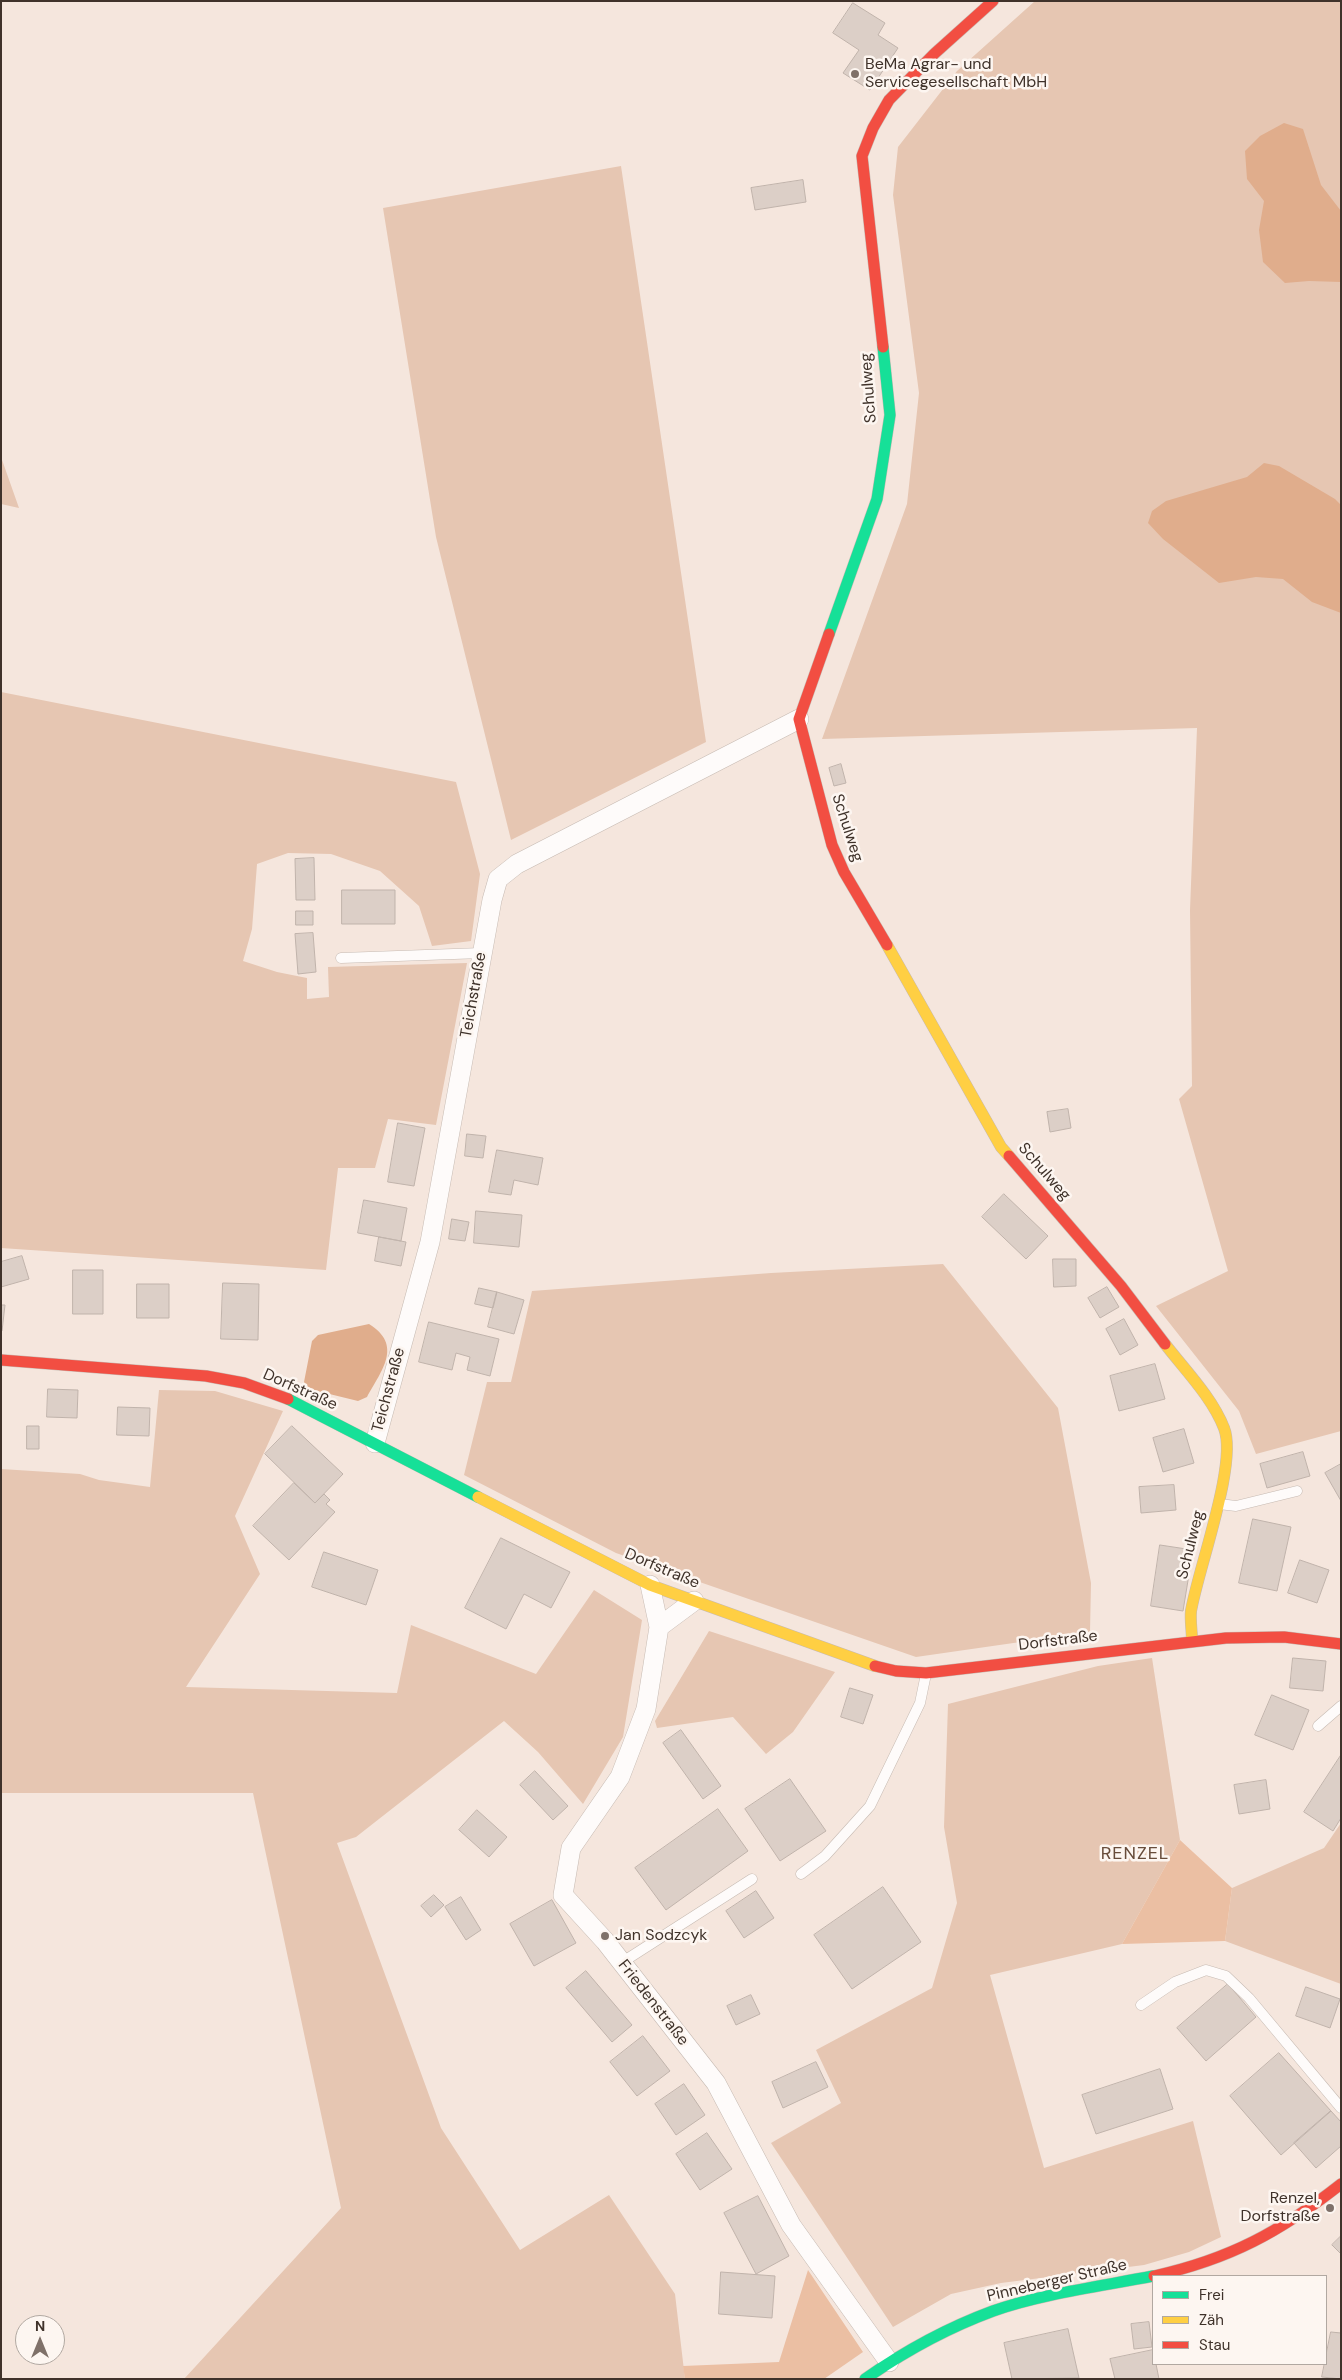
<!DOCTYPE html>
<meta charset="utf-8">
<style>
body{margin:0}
#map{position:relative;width:1342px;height:2380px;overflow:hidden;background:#f5e6dd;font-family:"DM Sans",sans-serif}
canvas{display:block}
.frame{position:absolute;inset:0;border:2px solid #3f322a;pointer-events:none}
.legend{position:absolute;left:1152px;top:2275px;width:175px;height:90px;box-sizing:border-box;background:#fdf6f1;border:1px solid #b1a8a1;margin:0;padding:6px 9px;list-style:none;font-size:15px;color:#3f322a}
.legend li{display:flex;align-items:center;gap:10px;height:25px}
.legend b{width:25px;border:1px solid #b1a8a1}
.north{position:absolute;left:15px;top:2315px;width:50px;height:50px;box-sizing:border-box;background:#fdf6f1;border:1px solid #b1a8a1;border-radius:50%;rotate:0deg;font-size:14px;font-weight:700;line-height:20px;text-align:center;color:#3f322a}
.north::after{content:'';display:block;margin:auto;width:18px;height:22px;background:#7f7169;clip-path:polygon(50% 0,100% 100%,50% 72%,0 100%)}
</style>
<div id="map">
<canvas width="1342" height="2380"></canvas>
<div class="frame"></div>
<ul class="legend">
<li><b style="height:6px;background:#16e098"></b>Frei</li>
<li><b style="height:6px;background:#ffcf43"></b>Zäh</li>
<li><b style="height:6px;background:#f24e42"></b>Stau</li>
</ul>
<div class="north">N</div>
</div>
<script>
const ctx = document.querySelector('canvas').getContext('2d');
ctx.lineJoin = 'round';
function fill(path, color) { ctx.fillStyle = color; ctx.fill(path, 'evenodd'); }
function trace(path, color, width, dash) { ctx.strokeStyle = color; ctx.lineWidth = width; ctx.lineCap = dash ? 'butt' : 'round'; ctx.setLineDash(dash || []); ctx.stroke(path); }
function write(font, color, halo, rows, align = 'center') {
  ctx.font = font + ' "DM Sans",sans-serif'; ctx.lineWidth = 5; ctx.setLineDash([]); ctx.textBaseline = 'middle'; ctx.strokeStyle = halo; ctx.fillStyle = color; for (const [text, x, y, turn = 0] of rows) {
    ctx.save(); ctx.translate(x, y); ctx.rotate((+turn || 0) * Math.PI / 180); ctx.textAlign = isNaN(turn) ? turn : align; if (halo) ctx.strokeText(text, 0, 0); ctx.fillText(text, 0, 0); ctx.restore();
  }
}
fill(new Path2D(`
 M 1035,1 L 1341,1 L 1341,1431 L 1256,1454 L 1239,1411 L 1156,1306 L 1228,1271 L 1179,1099 L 1192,1086 L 1190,910 L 1197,728 L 822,739 L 907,504 L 919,393 L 893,195 L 898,147 L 957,71 Z
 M 621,166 L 706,742 L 511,840 L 436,537 L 383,208 Z
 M 1,457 L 19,508 L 1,504 Z
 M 1,692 L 456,782 L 480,874 L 471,941 L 432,946 L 419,906 L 380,871 L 331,854 L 288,853 L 257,864 L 252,929 L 243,961 L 277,972 L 307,978 L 307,999 L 329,997 L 328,967 L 467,963 L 436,1125 L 388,1119 L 375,1168 L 338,1168 L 326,1270 L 1,1248 Z
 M 943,1264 L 1058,1408 L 1091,1583 L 1090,1632 L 916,1657 L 616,1553 L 464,1475 L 487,1382 L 511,1382 L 532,1291 L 771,1273 Z
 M 159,1390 L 215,1391 L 283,1411 L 235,1516 L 260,1574 L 186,1687 L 397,1693 L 411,1625 L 536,1674 L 594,1590 L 642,1620 L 623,1737 L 583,1804 L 538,1752 L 504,1721 L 356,1837 L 337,1843 L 441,2128 L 520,2250 L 609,2195 L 675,2294 L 685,2379 L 184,2379 L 341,2208 L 253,1793 L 1,1793 L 1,1469 L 80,1474 L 99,1480 L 150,1487 Z
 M 709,1631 L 835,1672 L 793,1732 L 766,1754 L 733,1717 L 657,1728 L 655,1721 Z
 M 1152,1658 L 1180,1840 L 1122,1944 L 990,1975 L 1044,2168 L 1193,2121 L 1221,2237 L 1189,2252 L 1144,2265 L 1001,2283 L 951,2294 L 893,2327 L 771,2143 L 841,2103 L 816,2050 L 932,1988 L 957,1903 L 944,1827 L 948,1704 L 1098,1666 Z
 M 1341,1823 L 1341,1984 L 1225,1941 L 1232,1888 L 1324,1848 Z`), '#e6c6b2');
fill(new Path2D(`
 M 1180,1840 L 1232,1888 L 1225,1941 L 1122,1944 Z
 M 808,2270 L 863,2352 L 824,2379 L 685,2379 L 683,2366 L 779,2362 Z`), '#ebbfa3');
fill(new Path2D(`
 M 1284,123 L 1303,129 L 1321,185 L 1341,211 L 1341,282 L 1309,281 L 1285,283 L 1263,262 L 1259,230 L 1264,201 L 1247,179 L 1245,151 L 1260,136 Z
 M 1264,463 L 1279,466 L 1335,499 L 1341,505 L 1341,613 L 1312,602 L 1283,579 L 1256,577 L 1219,583 L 1163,539 L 1148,523 L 1152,511 L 1166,501 L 1247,477 Z
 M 369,1324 C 403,1345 382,1370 367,1397 L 358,1401 L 309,1389 L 304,1382 L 312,1341 L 318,1335 Z`), '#e0ad8c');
const building = new Path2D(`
 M 853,3 L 885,23 L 878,35 L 898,48 L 870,90 L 843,73 L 859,50 L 833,33 Z
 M 803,180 L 806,202 L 755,210 L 751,188 Z
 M 841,764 L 846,783 L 834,786 L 829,768 Z
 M 314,858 L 315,900 L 296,900 L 295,859 Z
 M 342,890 L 395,890 L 395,924 L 342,924 Z
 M 296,911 L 313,911 L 313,925 L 296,925 Z
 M 313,933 L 316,972 L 298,974 L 295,934 Z
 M 1068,1109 L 1071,1128 L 1050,1132 L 1047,1112 Z
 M 398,1123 L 425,1128 L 414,1186 L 388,1182 Z
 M 467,1134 L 486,1136 L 483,1158 L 465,1156 Z
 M 497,1150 L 543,1158 L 538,1185 L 514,1180 L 511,1195 L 489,1192 Z
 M 1004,1194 L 1048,1236 L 1026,1259 L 982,1217 Z
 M 364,1200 L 407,1208 L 401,1241 L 358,1233 Z
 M 476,1211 L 522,1215 L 519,1247 L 474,1243 Z
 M 452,1219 L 469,1222 L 465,1241 L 449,1239 Z
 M 379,1237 L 406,1242 L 401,1266 L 375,1261 Z
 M 22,1256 L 29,1279 L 1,1287 L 1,1262 Z
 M 1053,1259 L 1076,1259 L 1076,1286 L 1054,1287 Z
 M 73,1270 L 103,1270 L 103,1314 L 73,1314 Z
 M 223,1283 L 259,1284 L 258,1340 L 221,1339 Z
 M 137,1284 L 169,1284 L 169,1318 L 137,1318 Z
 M 1107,1287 L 1119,1307 L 1100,1318 L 1088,1298 Z
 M 479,1288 L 497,1292 L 493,1308 L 475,1304 Z
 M 497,1292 L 524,1300 L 514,1334 L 488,1327 Z
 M 1,1305 L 5,1305 L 2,1331 L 1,1331 Z
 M 1124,1319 L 1138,1345 L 1120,1355 L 1106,1329 Z
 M 429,1322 L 499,1339 L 490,1376 L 467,1370 L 470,1357 L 456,1353 L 452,1370 L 419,1362 Z
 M 1155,1364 L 1165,1399 L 1119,1411 L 1110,1376 Z
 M 48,1389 L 78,1390 L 77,1418 L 47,1417 Z
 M 118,1407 L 150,1408 L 149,1436 L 117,1435 Z
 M 27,1426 L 39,1426 L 39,1449 L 27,1449 Z
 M 292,1426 L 343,1474 L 315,1503 L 265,1454 Z
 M 1184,1429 L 1194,1463 L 1163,1472 L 1153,1438 Z
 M 1303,1452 L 1310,1476 L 1267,1488 L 1260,1464 Z
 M 1341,1464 L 1341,1501 L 1325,1473 Z
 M 294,1483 L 315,1503 L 324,1494 L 330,1500 L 326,1504 L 335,1512 L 289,1560 L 253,1526 Z
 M 1174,1485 L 1176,1510 L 1141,1513 L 1139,1487 Z
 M 1253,1519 L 1291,1527 L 1277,1591 L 1239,1583 Z
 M 501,1538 L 570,1572 L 551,1608 L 524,1594 L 506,1629 L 465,1608 Z
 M 1160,1545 L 1193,1550 L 1183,1611 L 1151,1606 Z
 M 324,1552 L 378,1570 L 366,1605 L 312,1587 Z
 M 1300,1560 L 1329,1570 L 1317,1603 L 1288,1593 Z
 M 1293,1658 L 1326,1661 L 1323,1691 L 1290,1688 Z
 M 850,1688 L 873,1695 L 863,1724 L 841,1717 Z
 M 1272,1695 L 1309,1710 L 1293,1750 L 1255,1735 Z
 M 681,1730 L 721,1786 L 703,1799 L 663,1743 Z
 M 1341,1755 L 1341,1818 L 1333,1831 L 1304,1812 Z
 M 535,1771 L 568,1806 L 553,1820 L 520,1785 Z
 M 790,1779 L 826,1831 L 780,1861 L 745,1809 Z
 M 1266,1780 L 1270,1809 L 1239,1814 L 1234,1785 Z
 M 718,1809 L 748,1851 L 666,1910 L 635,1868 Z
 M 477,1810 L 507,1837 L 489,1857 L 459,1830 Z
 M 883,1887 L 921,1942 L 852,1989 L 814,1935 Z
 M 756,1891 L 774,1918 L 744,1938 L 726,1911 Z
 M 434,1895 L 444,1905 L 431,1917 L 421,1906 Z
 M 461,1897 L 481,1930 L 466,1940 L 445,1907 Z
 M 552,1900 L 576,1943 L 534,1966 L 510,1924 Z
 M 586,1971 L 632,2025 L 612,2042 L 566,1988 Z
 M 1228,1984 L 1256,2017 L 1206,2061 L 1177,2028 Z
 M 1306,1987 L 1340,1999 L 1330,2028 L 1296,2016 Z
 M 751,1995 L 760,2014 L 736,2025 L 727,2006 Z
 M 643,2036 L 670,2071 L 637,2096 L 610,2062 Z
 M 1279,2053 L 1331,2111 L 1281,2155 L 1230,2096 Z
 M 816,2062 L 828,2087 L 783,2108 L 772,2082 Z
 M 1160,2069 L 1173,2109 L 1096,2134 L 1082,2095 Z
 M 684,2084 L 705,2115 L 676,2135 L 655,2104 Z
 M 1331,2111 L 1341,2122 L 1341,2146 L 1316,2168 L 1294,2143 Z
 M 707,2133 L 732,2169 L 700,2190 L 676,2154 Z
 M 758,2196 L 789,2256 L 756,2274 L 724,2213 Z
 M 1341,2236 L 1341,2254 L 1332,2245 Z
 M 721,2272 L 775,2276 L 772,2318 L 719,2314 Z
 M 1149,2322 L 1152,2347 L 1134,2349 L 1131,2324 Z
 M 1068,2329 L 1079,2378 L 1012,2379 L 1004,2343 Z
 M 1331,2332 L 1341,2333 L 1341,2379 L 1322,2377 Z
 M 1153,2350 L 1153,2364 L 1156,2364 L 1159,2379 L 1115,2379 L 1110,2359 Z`);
fill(building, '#dccfc7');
trace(building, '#c0b3ab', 1);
const lane = new Path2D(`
 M 341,958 L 482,953
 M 1219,1504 L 1236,1506 L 1297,1491
 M 1318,1726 L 1341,1706
 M 801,1874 L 825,1856 L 870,1806 L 920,1703 L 926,1674
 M 621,1963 L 752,1879
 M 1141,2005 L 1175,1982 L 1206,1970 L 1226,1976 L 1249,1998 L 1341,2108`);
const street = new Path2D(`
 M 375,1443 L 430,1242 L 492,900 L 498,879 L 517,864 L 799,719
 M 650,1585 L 659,1627 L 646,1709 L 620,1777 L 571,1848 L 563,1895 L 605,1941 L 716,2083 L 791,2225 L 889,2362
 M 659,1627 L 694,1601`);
const fast = new Path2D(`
 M 829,634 L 877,499 L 890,415 L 883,347
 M 288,1399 L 478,1497
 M 865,2379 C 905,2351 947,2328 993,2311 C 1041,2294 1102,2286 1153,2276`);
const slow = new Path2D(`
 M 887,945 L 1001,1147 L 1009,1156
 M 1165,1344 C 1185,1370 1212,1397 1224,1428 C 1238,1463 1198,1569 1191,1611 C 1190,1620 1192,1631 1192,1641
 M 478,1497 L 650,1585 L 875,1666`);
const jam = new Path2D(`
 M 883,347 L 862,156 L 873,128 L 889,100 L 934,54 L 993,1
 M 829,634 L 799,719 L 832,845 L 844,872 L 887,945
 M 1009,1156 L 1121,1286 L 1165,1344
 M 1,1360 L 206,1376 L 244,1383 L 288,1399
 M 875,1666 L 896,1671 L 926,1673 L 1226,1638 L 1284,1637 L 1341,1644
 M 1154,2276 C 1230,2259 1280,2232 1341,2184`);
trace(lane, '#c6bab2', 11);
trace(street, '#c6bab2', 20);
trace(fast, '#c6bab2', 12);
trace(slow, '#c6bab2', 12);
trace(jam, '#c6bab2', 12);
trace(lane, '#fefbfa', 10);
trace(street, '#fefbfa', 19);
trace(fast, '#16e098', 11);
trace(slow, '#ffcf43', 11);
trace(jam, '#f24e42', 11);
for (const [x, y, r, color] of [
 [855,74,5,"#7f7169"],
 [605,1936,5,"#7f7169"],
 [1330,2208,5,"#7f7169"]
]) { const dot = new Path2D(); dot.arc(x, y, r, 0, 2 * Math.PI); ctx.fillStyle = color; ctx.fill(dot); trace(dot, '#fdf6f1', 2); }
write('16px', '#3f322a', '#fdf6f1', [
 ["BeMa Agrar- und",865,65],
 ["Servicegesellschaft MbH",865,83],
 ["Jan Sodzcyk",615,1936],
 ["Renzel,",1320,2199,"right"],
 ["Dorfstraße",1320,2217,"right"]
], 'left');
write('16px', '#3f322a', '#fdf6f1', [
 ["Schulweg",869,388,-94],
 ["Schulweg",847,828,72],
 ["Teichstraße",474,995,-80],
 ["Schulweg",1044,1172,49],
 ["Dorfstraße",300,1390,24],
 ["Teichstraße",389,1390,-75],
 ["Schulweg",1191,1545,-76],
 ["Dorfstraße",662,1569,23],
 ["Dorfstraße",1058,1641,-7],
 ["Friedenstraße",653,2003,52],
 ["Pinneberger Straße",1057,2281,-13]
]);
ctx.letterSpacing = '1px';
write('18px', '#684c3a', '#fdf6f1', [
 ["RENZEL",1135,1854]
]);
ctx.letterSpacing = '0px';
</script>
